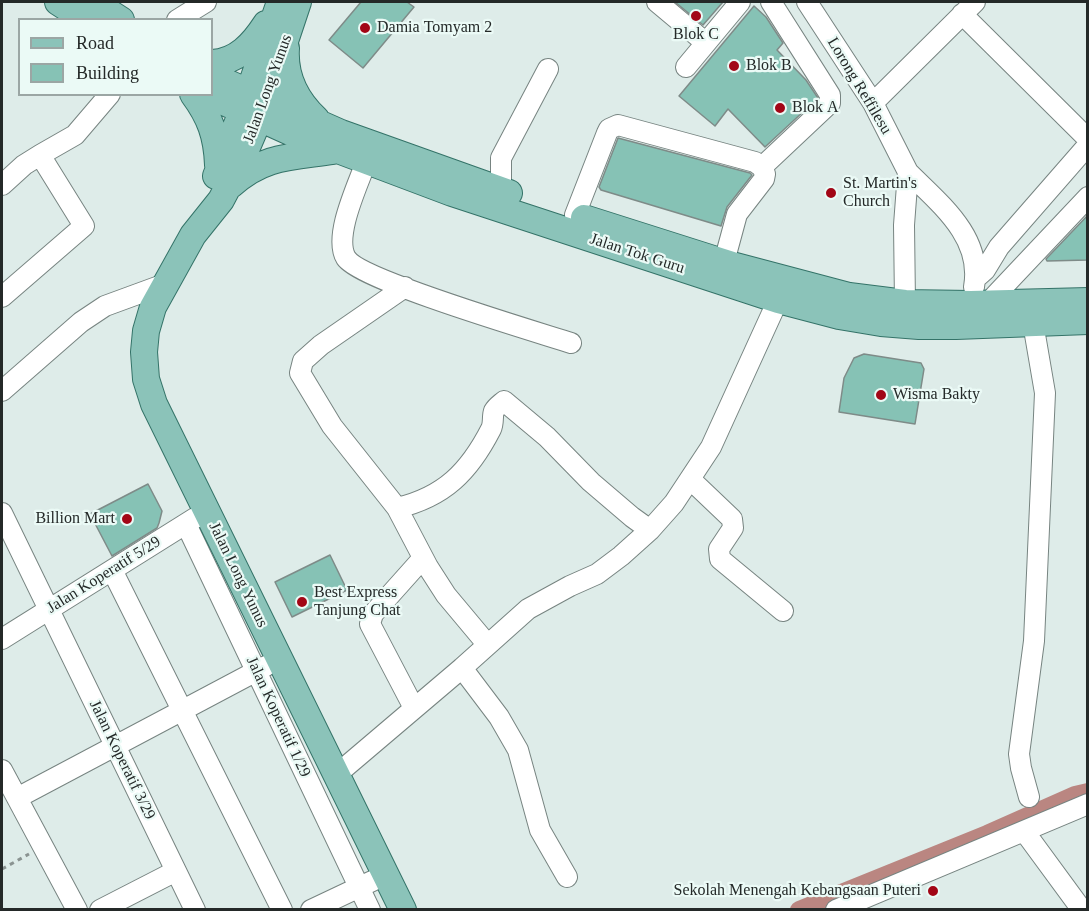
<!DOCTYPE html>
<style>
body{margin:0}
#map{position:relative;width:1089px;height:911px;overflow:hidden;background:#deece9;font-family:"Times New Roman",serif}
canvas{display:block}
.frame{position:absolute;inset:0;border:3px solid #242928;pointer-events:none}
.legend{position:absolute;left:18px;top:18px;width:195px;height:78px;box-sizing:border-box;background:#ebfaf6;border:2px solid #9ba6a4;margin:0;padding:8px 10px;list-style:none;font-size:18px;color:#242928}
.legend li{display:flex;align-items:center;gap:12px;height:30px}
.legend b{width:30px;border:2px solid #9ba6a4}
</style>
<div id="map">
<canvas width="1089" height="911"></canvas>
<div class="frame"></div>
<ul class="legend">
<li><b style="height:8px;background:#8bc3b9"></b>Road</li>
<li><b style="height:16px;background:#86c2b5"></b>Building</li>
</ul>
</div>
<script>
const ctx = document.querySelector('canvas').getContext('2d');
ctx.lineJoin = 'round';
function trace(path, color, width, dash) { ctx.strokeStyle = color; ctx.lineWidth = width; ctx.lineCap = dash ? 'butt' : 'round'; ctx.setLineDash(dash || []); ctx.stroke(path); }
function fill(path, color) { ctx.fillStyle = color; ctx.fill(path, 'evenodd'); }
function write(font, color, halo, rows, align = 'center') {
  ctx.font = font + ' "Times New Roman",serif'; ctx.lineWidth = 4.5; ctx.setLineDash([]); ctx.textBaseline = 'middle'; ctx.strokeStyle = halo; ctx.fillStyle = color; for (const [text, x, y, turn = 0] of rows) {
    ctx.save(); ctx.translate(x, y); ctx.rotate((+turn || 0) * Math.PI / 180); ctx.textAlign = isNaN(turn) ? turn : align; if (halo) ctx.strokeText(text, 0, 0); ctx.fillText(text, 0, 0); ctx.restore();
  }
}
trace(new Path2D(`
 M 799,910 L 987,834 L 1075,795 L 1088,792`), '#ba8681', 18);
const building = new Path2D(`
 M 361,2 L 407,2 L 414,7 L 363,68 L 329,40 Z
 M 675,2 L 723,2 L 703,25 Z
 M 754,6 L 766,17 L 783,43 L 777,50 L 806,80 L 818,98 L 765,147 L 728,109 L 715,126 L 679,96 Z
 M 618,138 L 750,173 L 752,175 L 727,207 L 721,226 L 601,190 L 599,187 Z
 M 1088,215 L 1088,260 L 1047,261 L 1046,259 Z
 M 864,354 L 921,363 L 924,369 L 915,424 L 839,412 L 844,378 L 854,358 Z
 M 148,484 L 162,511 L 159,523 L 157,528 L 112,556 L 90,514 Z
 M 330,555 L 347,590 L 292,617 L 275,582 Z`);
fill(building, '#86c2b5');
trace(building, '#7e8b88', 1.5);
const minor = new Path2D(`
 M 657,2 L 706,43
 M 807,2 L 873,103 L 908,172 L 904,225 L 905,303
 M 962,14 L 1088,139
 M 177,20 L 206,2
 M 686,67 L 740,2
 M 873,103 L 975,2
 M 40,155 L 75,135 L 110,94
 M 366,162 C 358,185 333,236 346,258 C 360,280 537,332 571,343
 M 908,172 C 940,204 983,237 974,287
 M 2,185 L 24,165 L 40,155 L 84,226 L 2,297
 M 501,190 L 501,158 L 548,69
 M 575,215 L 607,133 L 609,129 L 618,125 L 755,162 L 762,167
 M 724,262 L 737,214 L 764,179 L 765,174 L 762,167 L 830,103 L 830,95 L 771,2
 M 976,278 L 985,270 L 999,247 L 1088,145
 M 405,287 L 321,345 L 303,361 L 300,373 L 332,426 L 397,508 L 428,567 L 446,595 L 487,644
 M 987,304 L 1088,197
 M 2,391 L 81,322 L 105,306 L 165,284
 M 690,479 L 732,519 L 733,528 L 719,549 L 720,559 L 783,611
 M 397,508 C 444,497 469,472 491,429 C 494,423 492,416 494,411 C 496,407 502,403 504,401 L 547,437 L 591,482 L 632,517 L 650,530
 M 2,513 L 195,910
 M 186,524 L 370,910
 M 112,570 L 282,910
 M 2,639 L 195,518
 M 462,668 L 499,717 L 518,750 L 540,830 L 567,877
 M 414,708 L 370,624 L 373,614 L 423,558
 M 2,770 L 77,910
 M 336,775 L 462,668 L 528,609 L 570,586 L 597,574 L 621,556 L 650,530 L 674,503 L 711,447 L 778,300
 M 1029,797 L 1021,768 L 1019,754 L 1034,641 L 1045,393 L 1033,323
 M 17,798 L 266,666
 M 1024,831 L 1082,910
 M 100,910 L 176,871
 M 311,910 L 385,875
 M 836,910 L 1088,804`);
const major = new Path2D(`
 M 58,2 L 86,20
 M 93,2 L 121,20
 M 298,2 L 259,119 L 239,166 L 221,200 L 193,235 L 153,307 L 146,331 L 144,352 L 146,379 L 154,404 L 403,910
 M 286,48 C 284,77 296,100 316,119
 M 212,63 C 237,62 253,44 266,24
 M 212,76 L 341,133 L 509,193
 M 193,94 C 210,117 217,136 218,165
 M 206,94 L 290,132 L 452,193 L 778,300 L 839,316 L 881,323 L 919,326 L 956,326 L 1088,321
 M 216,176 L 242,112 L 280,2
 M 231,185 C 264,155 293,157 333,151
 M 584,218 L 732,265 L 849,296 L 905,303 L 971,304 L 1088,301`);
trace(minor, '#778481', 22);
trace(major, '#347368', 28);
trace(new Path2D(`
 M 2,869 L 29,854`), '#8a9391', 3, [4.5, 4.5]);
trace(minor, '#fff', 20);
trace(major, '#8bc3b9', 26);
for (const [x, y, r, color] of [
 [696,16,6,"#a20616"],
 [365,28,6,"#a20616"],
 [734,66,6,"#a20616"],
 [780,108,6,"#a20616"],
 [831,193,6,"#a20616"],
 [881,395,6,"#a20616"],
 [127,519,6,"#a20616"],
 [302,602,6,"#a20616"],
 [933,891,6,"#a20616"]
]) { const dot = new Path2D(); dot.arc(x, y, r, 0, 2 * Math.PI); ctx.fillStyle = color; ctx.fill(dot); trace(dot, '#ebfaf6', 2); }
write('16px', '#242928', '#ebfaf6', [
 ["Damia Tomyam 2",377,28],
 ["Blok C",696,35,"center"],
 ["Blok B",746,66],
 ["Blok A",792,108],
 ["St. Martin's",843,184],
 ["Church",843,202],
 ["Wisma Bakty",893,395],
 ["Billion Mart",115,519,"right"],
 ["Best Express",314,593],
 ["Tanjung Chat",314,611],
 ["Sekolah Menengah Kebangsaan Puteri",921,891,"right"]
], 'left');
write('16px', '#242928', '#ebfaf6', [
 ["Lorong Reffilesu",859,86,59],
 ["Jalan Long Yunus",268,89,-70],
 ["Jalan Tok Guru",637,254,18],
 ["Jalan Koperatif 5/29",104,575,-32],
 ["Jalan Long Yunus",238,575,64],
 ["Jalan Koperatif 1/29",278,717,65],
 ["Jalan Koperatif 3/29",122,760,64]
]);
</script>
